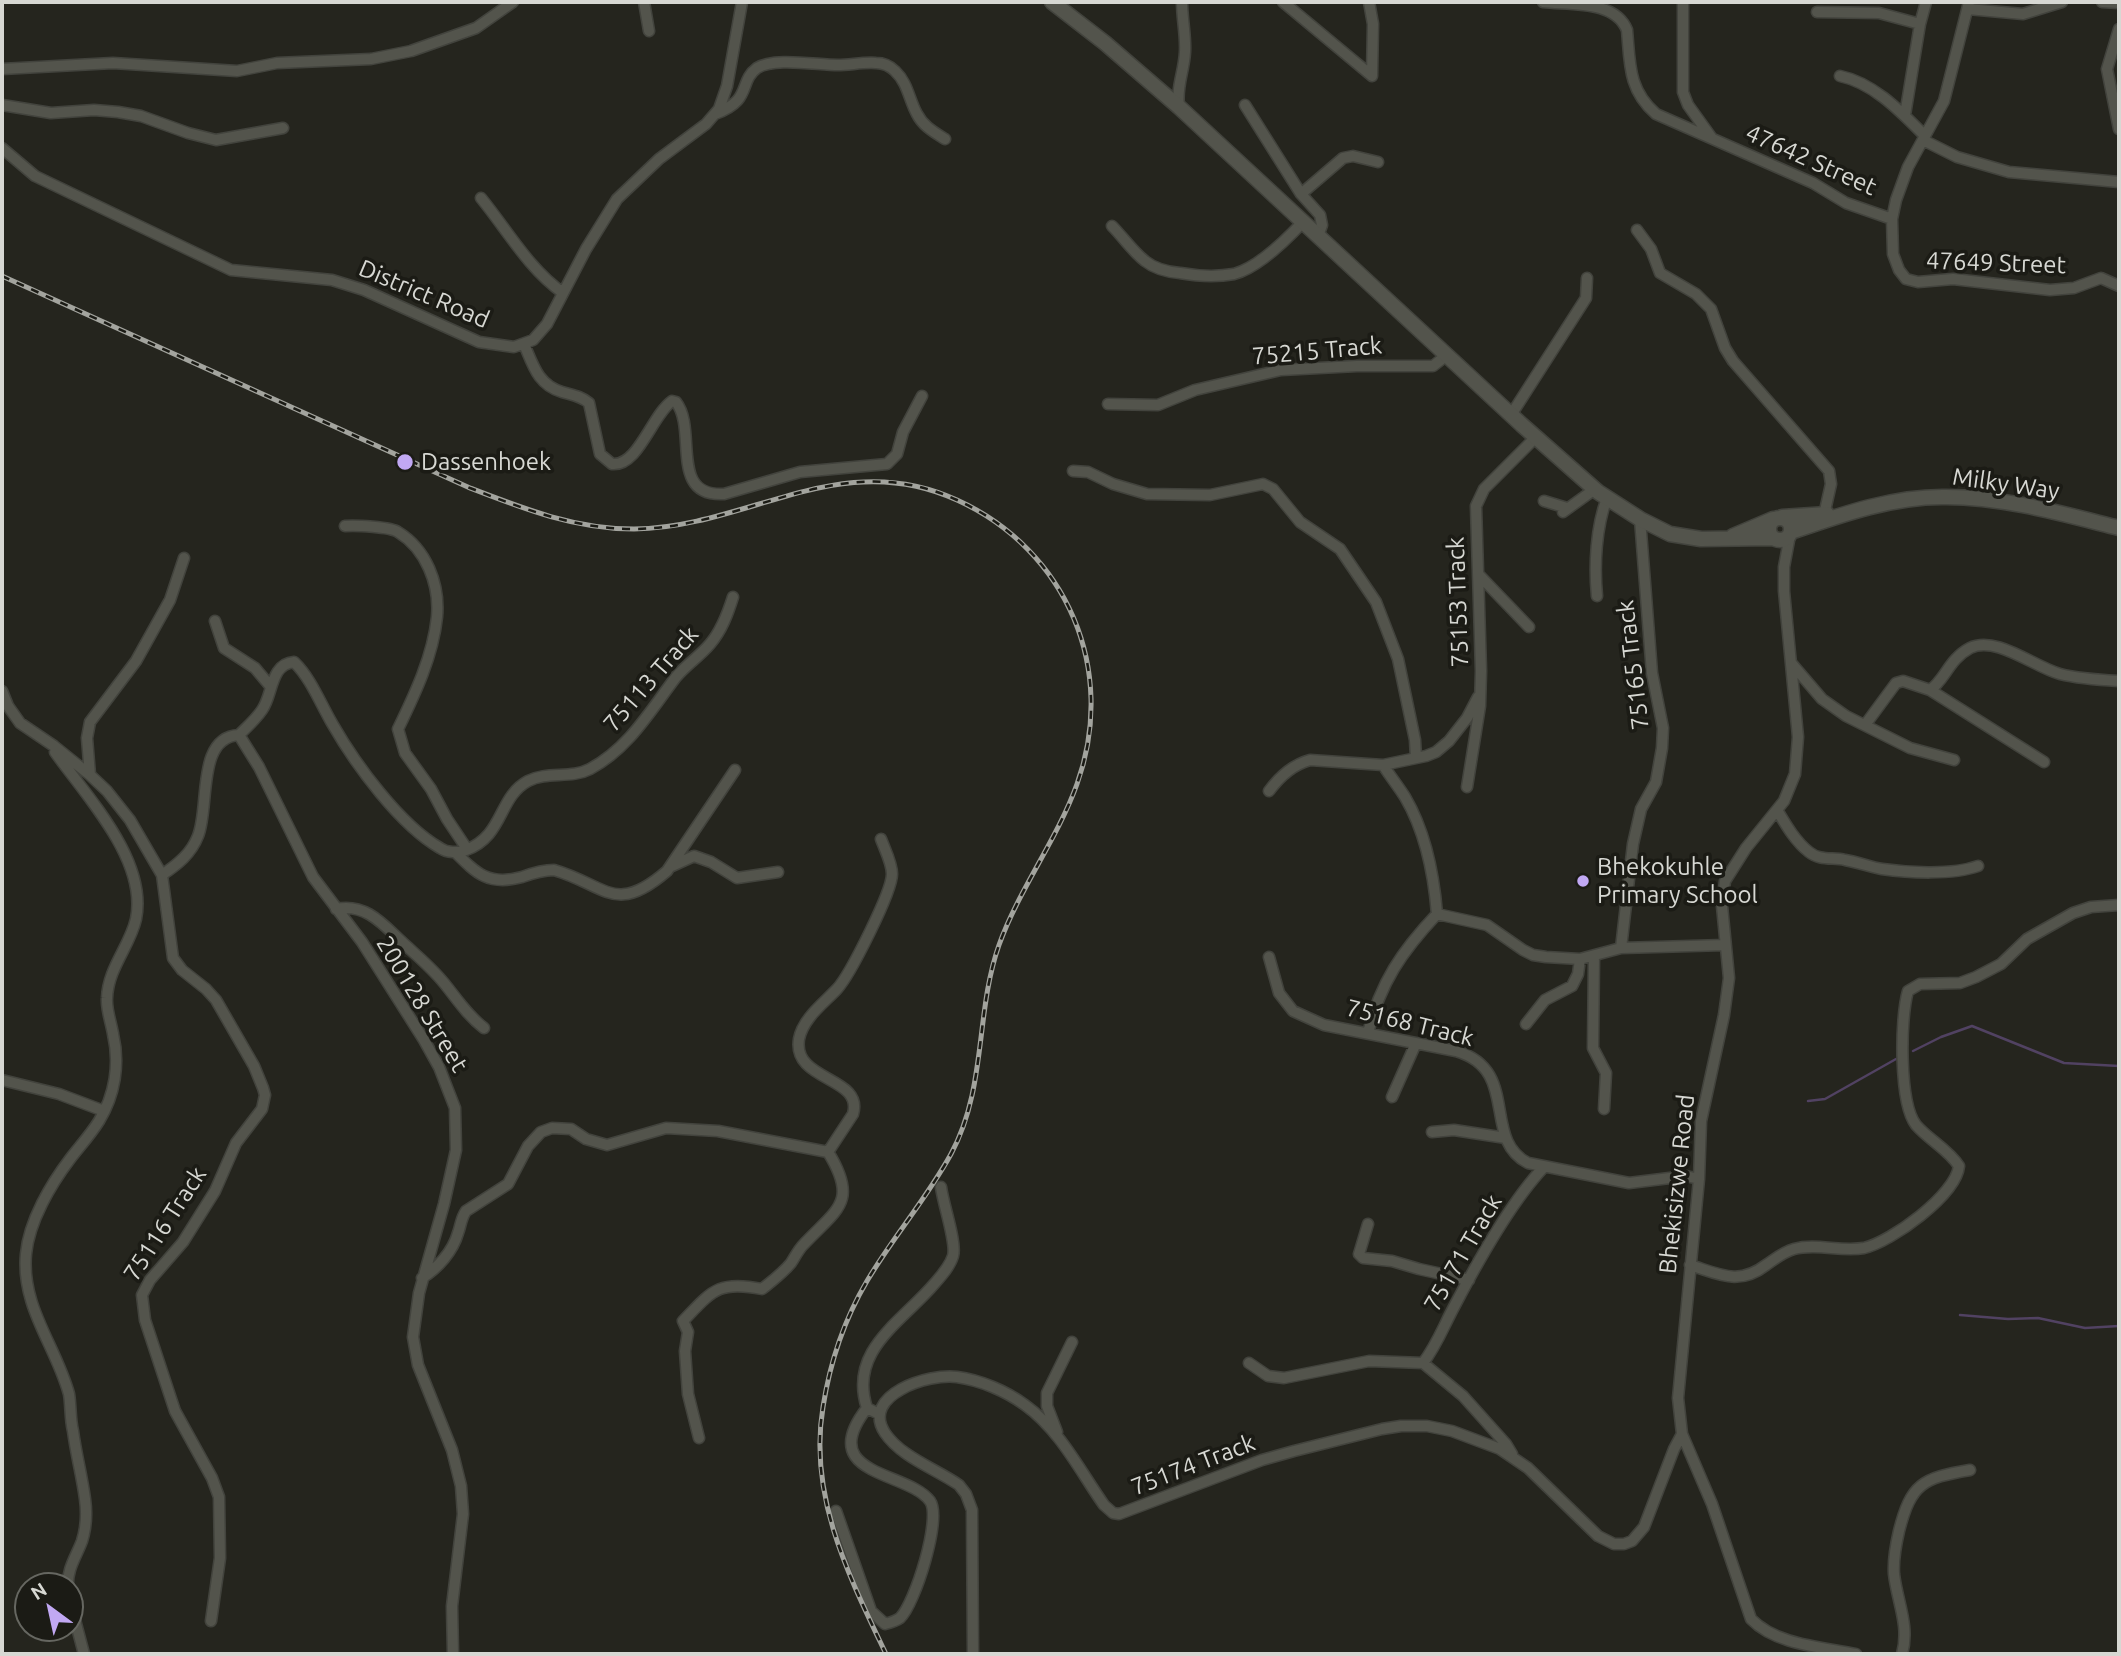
<!DOCTYPE html>
<style>
body{margin:0}
#map{position:relative;width:2121px;height:1656px;overflow:hidden;background:#25251e;font-family:Ubuntu,sans-serif}
canvas{display:block}
.frame{position:absolute;inset:0;border:4px solid #d7d8d3;pointer-events:none}
.north{position:absolute;left:14px;top:1572px;width:70px;height:70px;box-sizing:border-box;background:#1b1b15;border:2px solid #666761;border-radius:50%;rotate:327deg;font-size:19px;font-weight:700;line-height:28px;text-align:center;color:#d7d8d3}
.north::after{content:'';display:block;margin:auto;width:24px;height:32px;background:#c1a8f3;clip-path:polygon(50% 0,100% 100%,50% 72%,0 100%)}
</style>
<div id="map">
<canvas width="2121" height="1656"></canvas>
<div class="frame"></div>
<div class="north">N</div>
</div>
<script>
const ctx = document.querySelector('canvas').getContext('2d');
ctx.lineJoin = 'round';
function trace(path, color, width, dash) { ctx.strokeStyle = color; ctx.lineWidth = width; ctx.lineCap = dash ? 'butt' : 'round'; ctx.setLineDash(dash || []); ctx.stroke(path); }
function write(font, color, halo, rows, align = 'center') {
  ctx.font = font + ' Ubuntu,sans-serif'; ctx.lineWidth = 7; ctx.setLineDash([]); ctx.textBaseline = 'middle'; ctx.strokeStyle = halo; ctx.fillStyle = color; for (const [text, x, y, turn = 0] of rows) {
    ctx.save(); ctx.translate(x, y); ctx.rotate((+turn || 0) * Math.PI / 180); ctx.textAlign = isNaN(turn) ? turn : align; if (halo) ctx.strokeText(text, 0, 0); ctx.fillText(text, 0, 0); ctx.restore();
  }
}
trace(new Path2D(`
 M 1913,1051 L 1941,1037 L 1972,1026 L 2064,1063 L 2119,1066
 M 1808,1101 L 1825,1099 L 1896,1059
 M 1960,1315 L 2008,1319 L 2038,1318 L 2085,1328 L 2119,1326`), '#514262', 2.5);
const minor = new Path2D(`
 M 644,2 L 649,31
 M 1283,2 L 1372,76 L 1373,24 L 1369,2
 M 1543,2 C 1570,5 1615,0 1627,30 C 1630,63 1628,90 1656,114 L 1813,183 L 1846,203 L 1892,219
 M 1683,2 L 1683,92 L 1688,105 L 1711,137
 M 1969,2 L 1944,101 L 1908,167 L 1896,200 L 1892,219 L 1893,254 L 1899,270 L 1906,279 L 1918,282 L 1953,279 L 2050,290 L 2074,288 L 2101,278 L 2119,286
 M 2102,2 L 2119,3
 M 1968,9 L 2023,14 L 2062,2
 M 1817,12 L 1879,13 L 1920,24
 M 2119,29 L 2107,69 L 2119,129
 M 2,69 L 113,63 L 237,71 L 277,63 L 371,59 L 411,51 L 476,28 L 513,2
 M 1840,76 C 1874,83 1901,112 1925,136
 M 2,105 L 51,113 L 94,110 L 118,112 L 141,116 L 188,133 L 216,140 L 283,128
 M 1245,105 L 1301,194 L 1320,215 L 1322,225 L 1318,236
 M 1179,107 C 1176,87 1184,72 1185,52 C 1186,36 1182,19 1182,2
 M 715,114 C 753,100 738,82 757,68 C 774,57 817,65 838,65 C 850,65 863,62 876,63 C 883,63 890,66 895,71 C 908,83 909,100 917,114 C 923,126 934,132 945,139
 M 1905,115 L 1920,24 L 1926,2
 M 1923,140 L 1957,157 L 2009,172 L 2119,182
 M 2,148 L 35,176 L 231,270 L 332,280 L 364,290 L 479,342 L 514,347 L 533,340 L 547,324 L 586,249 L 617,199 L 659,159 L 706,124 L 719,109 L 727,86 L 742,2
 M 1301,194 L 1343,158 L 1353,156 L 1378,162
 M 481,198 C 508,231 528,268 563,293
 M 1112,226 C 1123,237 1133,252 1145,261 C 1155,269 1168,272 1180,273 C 1197,276 1217,277 1234,274 C 1257,268 1287,239 1303,222
 M 1637,230 L 1651,249 L 1660,273 L 1696,294 L 1711,309 L 1725,348 L 1733,361 L 1829,471 L 1831,484 L 1824,515
 M 524,344 C 533,365 538,385 562,392 C 572,395 581,396 589,403 L 600,454 L 612,464 C 638,467 652,415 672,401 L 676,402 C 698,430 668,497 724,494 L 800,472 L 887,464 L 897,454 L 903,432 L 922,396
 M 1108,404 L 1158,405 L 1195,390 L 1281,370 L 1357,366 L 1433,366 L 1447,355
 M 1511,415 L 1586,298 L 1587,278
 M 1073,471 L 1088,472 L 1113,484 L 1147,494 L 1210,495 L 1263,484 L 1273,489 L 1300,522 L 1340,549 L 1376,602 L 1398,659 L 1415,740 L 1416,758
 M 1544,501 L 1567,508
 M 1563,512 L 1595,489
 M 345,526 C 355,525 391,527 398,532 C 426,549 440,584 437,617 C 433,656 415,694 398,729 L 405,753 L 431,789 L 447,819 L 467,849
 M 1790,535 L 1784,567 L 1784,591 L 1798,737 L 1795,774 L 1784,801 L 1746,848 L 1725,881 L 1722,906 L 1729,978 L 1724,1015 L 1701,1121 L 1699,1179 L 1678,1398 L 1682,1434 L 1712,1504 L 1751,1619 C 1776,1645 1822,1647 1856,1654
 M 1479,575 L 1529,627
 M 1597,596 C 1594,565 1596,527 1607,498
 M 215,621 L 224,648 L 255,668 L 271,687
 M 1792,664 L 1822,699 L 1846,716 L 1910,748 L 1954,760
 M 1930,690 L 2044,762
 M 2,691 L 8,706 L 20,723 L 54,746 L 90,775 L 107,791 L 130,820 L 162,875 L 173,958 L 182,970 L 206,989 L 216,1000 L 254,1066 L 263,1088 L 265,1095 L 262,1109 L 236,1143 L 215,1191 L 183,1242 L 150,1280 L 142,1295 L 145,1320 L 175,1411 L 212,1478 L 219,1497 L 220,1558 L 211,1621
 M 1865,725 L 1896,683 L 1903,681 L 1930,690 C 1945,680 1949,659 1970,648 C 1996,635 2034,667 2060,674 C 2080,679 2100,680 2119,681
 M 239,735 C 247,727 256,719 262,710 C 273,695 270,664 294,662 C 311,678 321,705 333,725 C 356,765 400,825 440,848 C 447,853 458,853 466,850 C 504,836 498,797 528,781 C 547,771 571,779 590,769 C 629,748 650,711 676,677 C 686,665 700,656 710,644 C 722,630 728,613 733,597
 M 55,752 C 86,796 148,860 136,919 C 130,946 108,968 107,998 C 106,1009 111,1022 113,1034 C 120,1064 115,1095 99,1121 C 91,1134 80,1146 70,1159 C 51,1184 29,1221 26,1254 C 21,1307 56,1346 69,1394 C 71,1406 70,1419 73,1431 C 76,1454 82,1476 85,1499 C 87,1513 86,1528 82,1541 C 76,1557 67,1569 68,1586
 M 90,775 L 87,738 L 90,722 L 136,661 L 170,600 L 184,558
 M 1467,787 L 1480,706 L 1481,671 L 1476,506 L 1484,489 L 1536,437
 M 1269,791 C 1280,776 1292,765 1310,760 L 1383,765 L 1426,756 L 1436,752 L 1449,741 L 1467,718 L 1478,697
 M 1777,810 C 1786,825 1795,841 1809,852 C 1820,861 1833,857 1845,860 C 1858,862 1870,867 1882,869 C 1909,873 1953,875 1978,866
 M 455,852 C 477,874 489,886 522,877 C 533,873 543,870 554,870 C 606,885 615,916 667,871 L 735,770
 M 672,866 L 694,856 L 711,862 L 737,878 L 778,872
 M 162,875 C 178,864 191,854 198,836 C 210,807 196,737 239,735 L 259,767 L 313,877 L 362,942 L 424,1040 L 439,1067 L 455,1108 L 456,1150 L 444,1204 L 419,1293 L 413,1337 L 418,1365 L 452,1450 L 461,1486 L 463,1514 L 452,1606 L 453,1654
 M 336,909 C 365,903 382,923 401,941 C 416,955 431,967 444,983 C 457,999 467,1015 484,1028
 M 1437,914 L 1487,925 L 1523,950 L 1533,955 L 1546,957 L 1580,959 L 1621,948 L 1725,945
 M 1621,948 L 1633,844 L 1641,809 L 1656,782 L 1662,748 L 1663,728 L 1652,673 L 1640,519
 M 1269,957 L 1279,993 L 1293,1011 L 1324,1025 L 1456,1051 C 1521,1070 1481,1139 1528,1163 L 1629,1183 L 1686,1176 L 1699,1179
 M 1594,957 L 1593,1048 L 1606,1073 L 1604,1109
 M 1526,1024 L 1545,1000 L 1572,986 L 1578,974 L 1580,959
 M 1368,1033 C 1380,983 1402,951 1437,914 C 1434,876 1425,831 1405,797 C 1398,786 1390,776 1383,765
 M 2,1080 L 59,1094 L 104,1111
 M 1392,1097 L 1416,1043
 M 1432,1132 L 1454,1130 L 1506,1138
 M 828,1152 L 853,1114 C 864,1076 792,1082 799,1039 C 803,1018 824,1003 837,989 C 850,975 892,892 892,874 C 892,863 885,850 881,839
 M 1368,1224 L 1359,1254 L 1363,1258 L 1392,1261 L 1419,1269 L 1469,1280
 M 1690,1265 C 1719,1274 1739,1286 1766,1265 C 1775,1259 1783,1252 1794,1249 C 1816,1243 1841,1252 1864,1248 C 1891,1242 1956,1195 1959,1166 C 1948,1149 1929,1140 1916,1125 C 1899,1103 1900,1018 1908,991 L 1920,984 L 1960,983 L 1976,977 L 2001,964 L 2027,939 L 2073,913 L 2091,907 L 2119,905
 M 422,1278 C 438,1268 453,1251 458,1233 C 461,1225 461,1218 466,1211 L 508,1184 L 528,1146 L 541,1132 L 552,1128 L 571,1129 L 586,1139 L 607,1145 L 666,1128 L 718,1131 L 828,1152 C 859,1202 837,1209 804,1244 C 798,1250 795,1257 791,1263 C 783,1273 772,1281 762,1289 C 718,1280 712,1291 683,1321 L 688,1332 L 685,1351 L 688,1394 L 699,1438
 M 1249,1363 L 1268,1376 L 1284,1378 L 1369,1361 L 1423,1363 L 1463,1396 L 1506,1444 L 1512,1454
 M 1423,1363 C 1437,1345 1444,1325 1455,1305 C 1477,1263 1511,1202 1543,1168
 M 867,1408 C 848,1350 902,1322 935,1283 C 942,1275 950,1266 953,1256 C 957,1243 943,1204 941,1187
 M 1057,1432 L 1047,1406 L 1047,1393 L 1072,1342
 M 836,1511 L 871,1611 L 885,1624 C 889,1623 896,1621 900,1618 C 915,1604 942,1518 930,1501 C 908,1471 814,1476 867,1408 L 879,1414
 M 70,1601 L 84,1654
 M 973,1654 L 972,1510 L 966,1494 L 959,1485 C 936,1469 901,1457 885,1433 C 860,1395 929,1373 957,1377 C 980,1380 1006,1391 1025,1405 C 1060,1430 1080,1471 1104,1505 L 1113,1513 L 1119,1514 L 1262,1460 L 1294,1451 L 1382,1429 L 1401,1426 L 1427,1426 L 1452,1431 L 1500,1449 L 1528,1468 L 1598,1536 L 1614,1544 L 1624,1544 L 1632,1541 L 1644,1527 L 1674,1449 L 1682,1434
 M 1902,1654 C 1910,1626 1897,1601 1894,1574 C 1893,1560 1896,1544 1899,1531 C 1911,1484 1922,1478 1970,1470`);
const tertiary = new Path2D(`
 M 1052,2 L 1105,43 L 1179,107 L 1522,425 L 1598,492 L 1640,519 L 1670,534 L 1701,539 L 1773,538
 M 1782,517 L 1827,514
 M1769 529a11 11 0 1 1 22 0a11 11 0 1 1-22 0Z
 M 1791,532 C 1840,515 1893,496 1946,497 C 2004,497 2063,514 2119,528
 M 1733,536 L 1773,519`);
trace(minor, '#42433d', 13);
trace(tertiary, '#42433d', 17);
trace(minor, '#53544c', 10);
trace(tertiary, '#53544c', 14);
const rail = new Path2D(`
 M 2,276 L 470,488 C 524,509 575,529 634,529 C 748,528 840,446 957,500 C 1067,550 1118,670 1077,784 C 1057,840 1019,889 999,945 C 975,1013 987,1087 951,1154 C 927,1198 893,1237 867,1281 C 844,1320 830,1362 823,1407 C 808,1496 849,1576 886,1654`);
trace(rail, '#a3a49e', 5);
trace(rail, '#1b1b15', 2.5, [8]);
for (const [x, y, r, color] of [
 [405,462,9,"#c1a8f3"],
 [1583,881,7,"#c1a8f3"]
]) { const dot = new Path2D(); dot.arc(x, y, r, 0, 2 * Math.PI); ctx.fillStyle = color; ctx.fill(dot); trace(dot, '#1b1b15', 2.5); }
write('24px', '#d7d8d3', '#1b1b15', [
 ["47642 Street",1811,160,24],
 ["47649 Street",1996,263,2],
 ["District Road",424,294,23],
 ["75215 Track",1317,351,-5],
 ["Milky Way",2006,484,8],
 ["75153 Track",1458,602,-92],
 ["75165 Track",1633,665,-97],
 ["75113 Track",651,679,-49],
 ["200128 Street",422,1004,59],
 ["75168 Track",1410,1023,14],
 ["Bhekisizwe Road",1677,1184,-84],
 ["75116 Track",165,1224,-57],
 ["75171 Track",1463,1253,-60],
 ["75174 Track",1193,1465,-21]
]);
write('24px', '#d7d8d3', '#1b1b15', [
 ["Dassenhoek",421,462],
 ["Bhekokuhle",1597,867],
 ["Primary School",1597,895]
], 'left');
</script>
